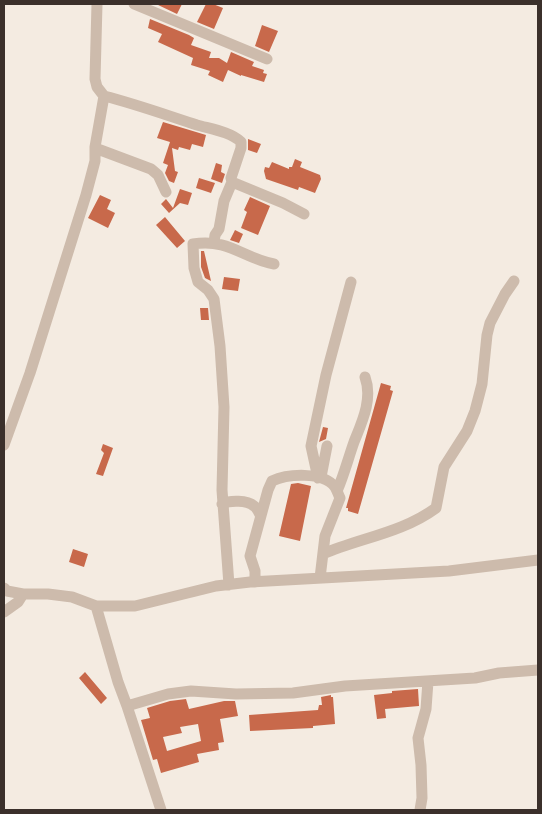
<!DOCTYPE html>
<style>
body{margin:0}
#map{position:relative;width:542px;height:814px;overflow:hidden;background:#f4ebe1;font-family:Roboto,sans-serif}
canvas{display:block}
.frame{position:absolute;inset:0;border:5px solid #3b302b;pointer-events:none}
</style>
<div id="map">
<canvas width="542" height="814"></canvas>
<div class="frame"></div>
</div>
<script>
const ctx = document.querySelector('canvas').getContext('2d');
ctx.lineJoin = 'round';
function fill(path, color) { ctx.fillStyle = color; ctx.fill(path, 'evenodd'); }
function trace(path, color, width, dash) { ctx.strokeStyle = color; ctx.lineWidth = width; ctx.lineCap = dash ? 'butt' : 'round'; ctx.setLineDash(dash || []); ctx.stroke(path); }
fill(new Path2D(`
 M 156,4 L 182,4 L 177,14 Z
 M 206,4 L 213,4 L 223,8 L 214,29 L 197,22 Z
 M 150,19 L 189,35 L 194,38 L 191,45 L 211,52 L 209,58 L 219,58 L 227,63 L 231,52 L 254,62 L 252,66 L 264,70 L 263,73 L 267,74 L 264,82 L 241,75 L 241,76 L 228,70 L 223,82 L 208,75 L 210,71 L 191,65 L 193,58 L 158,42 L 162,34 L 148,28 Z
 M 262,25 L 278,31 L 269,52 L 255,46 Z
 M 163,122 L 206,135 L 203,147 L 192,144 L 190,150 L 179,147 L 178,150 L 172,148 L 175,171 L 178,172 L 174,183 L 169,181 L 165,173 L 168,165 L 163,163 L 170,142 L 157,138 Z
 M 248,139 L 261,144 L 257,153 L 248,150 Z
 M 295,159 L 302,162 L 300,167 L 320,175 L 321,179 L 315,193 L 299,187 L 298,190 L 266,179 L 264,171 L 265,167 L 269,168 L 272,162 L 289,169 L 289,167 L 292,167 Z
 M 216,163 L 222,165 L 221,172 L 225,174 L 222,183 L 211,179 Z
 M 199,178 L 215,183 L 211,193 L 196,188 Z
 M 180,189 L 192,193 L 188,205 L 180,203 L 169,213 L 161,204 L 166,199 L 173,208 Z
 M 100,195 L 111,200 L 107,209 L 115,213 L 108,228 L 88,218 Z
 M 250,197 L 270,206 L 258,235 L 241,228 L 247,212 L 244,210 Z
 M 165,217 L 185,241 L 177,248 L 156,225 Z
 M 235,230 L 243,234 L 239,243 L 230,240 Z
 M 201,251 L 204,251 L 211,281 L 205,278 L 201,267 Z
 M 224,277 L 240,279 L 238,291 L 222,289 Z
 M 200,308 L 208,308 L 209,320 L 201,320 Z
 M 381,383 L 391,386 L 390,390 L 393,391 L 358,514 L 348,511 L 348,508 L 346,508 Z
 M 323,427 L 328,428 L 326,439 L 319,442 Z
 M 103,444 L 113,448 L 103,476 L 96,474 L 104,453 L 101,450 Z
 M 298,483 L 311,486 L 300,541 L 279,536 L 291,484 Z
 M 73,549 L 88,554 L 84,567 L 69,562 Z
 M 85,672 L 107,698 L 101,704 L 79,678 Z
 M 418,689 L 419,706 L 385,709 L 386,718 L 377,719 L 374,695 L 392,693 L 392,691 Z
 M 331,695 L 331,697 L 333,697 L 335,724 L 313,726 L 313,728 L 250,731 L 249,715 L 318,710 L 319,705 L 322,705 L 321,697 Z
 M 186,699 L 189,709 L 224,701 L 235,701 L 238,716 L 220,719 L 224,742 L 218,743 L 219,750 L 197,754 L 199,762 L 161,773 L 157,759 L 153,760 L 141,720 L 150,718 L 147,708 L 170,701 ZM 198,724 L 201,741 L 167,751 L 163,737 L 182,733 L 180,727 Z`), '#c8694b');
trace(new Path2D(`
 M 97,4 L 95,79 L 97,87 L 104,96 C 136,104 166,115 197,125 C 211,129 231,132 241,142 L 241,148 L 231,178 L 232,182 L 224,201 L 219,229 L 215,235 L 214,243
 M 134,4 L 267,59
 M 95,148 L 151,169 L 158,175 L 166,192
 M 232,182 L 283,203 L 304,214
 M 4,445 L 30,373 L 86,195 L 95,161 L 95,147 L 104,96
 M 321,477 L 327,446
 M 318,478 L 311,446 L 326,375 L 351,282
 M 337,491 C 344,475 348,459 354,442 C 362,422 373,399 365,377
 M 222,504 C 230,500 247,500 254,506 C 257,508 259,513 261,516
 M 323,554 C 360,538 402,533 436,508 L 444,467 L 467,431 L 475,411 L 482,384 L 487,335 L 490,323 L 505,294 L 514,281
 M 255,582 L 255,571 L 250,556 L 268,490 L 272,481 C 287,474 323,471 335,487 C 337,490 338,494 340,498 L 325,536 L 320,578
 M 229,585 L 222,490 L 224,407 L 220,346 L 214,299 L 208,290 L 198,282 L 194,268 L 193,244 C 229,238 244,259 274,264
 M 4,588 L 7,591 L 23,594
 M 96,606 L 118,682 L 127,706 L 168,694 L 191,691 L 236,694 L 293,693 L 345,686 L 475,678 L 499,673 L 538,670
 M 4,612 L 18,602 L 23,594 L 48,594 L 72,597 L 96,606 L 135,606 L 216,586 L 250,582 L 449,571 L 538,560
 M 127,706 L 161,810
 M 420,810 L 422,798 L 421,765 L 418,738 L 426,709 L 428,681`), '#cdbbac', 11);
</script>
